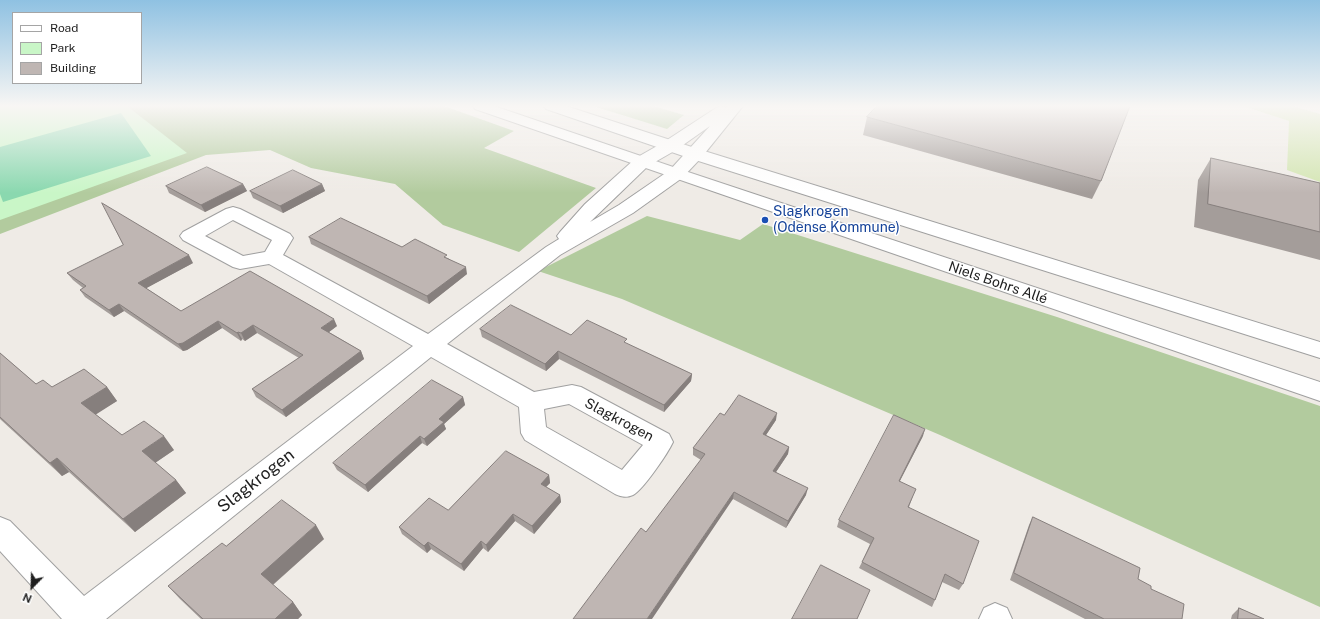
<!DOCTYPE html>
<meta charset="utf-8">
<style>
body{margin:0}
#map{position:relative;width:1320px;height:619px;overflow:hidden;background:#efebe6;font-family:"Public Sans",sans-serif}
canvas{display:block}
.legend{position:absolute;left:12px;top:12px;width:130px;height:72px;box-sizing:border-box;background:#fff;border:1px solid #a5a5a5;margin:0;padding:5px 7px;list-style:none;font-size:12px;color:#1f1f1f}
.legend li{display:flex;align-items:center;gap:8px;height:20px}
.legend b{width:20px;border:1px solid #a5a5a5}
.north{position:absolute;left:12px;top:567px;width:40px;height:40px;-webkit-text-stroke:3px #fff;paint-order:stroke;rotate:203deg;font-size:11px;font-weight:700;line-height:16px;text-align:center;color:#1f1f1f}
.north::after{content:'';display:block;margin:auto;width:14px;height:18px;background:#1f1f1f;clip-path:polygon(50% 0,100% 100%,50% 72%,0 100%)}
</style>
<div id="map">
<canvas width="1320" height="619"></canvas>
<ul class="legend">
<li><b style="height:5px;background:#fff"></b>Road</li>
<li><b style="height:11px;background:#c9f6c7"></b>Park</li>
<li><b style="height:11px;background:#bfb6b3"></b>Building</li>
</ul>
<div class="north">N</div>
</div>
<script>
const ctx = document.querySelector('canvas').getContext('2d');
ctx.lineJoin = 'round';
function fill(path, color) { ctx.fillStyle = color; ctx.fill(path, 'evenodd'); }
function trace(path, color, width, dash) { ctx.strokeStyle = color; ctx.lineWidth = width; ctx.lineCap = dash ? 'butt' : 'round'; ctx.setLineDash(dash || []); ctx.stroke(path); }
function write(font, color, halo, rows, align = 'center') {
  ctx.font = font + ' "Public Sans",sans-serif'; ctx.lineWidth = 3; ctx.setLineDash([]); ctx.textBaseline = 'middle'; ctx.strokeStyle = halo; ctx.fillStyle = color; for (const [text, x, y, turn = 0] of rows) {
    ctx.save(); ctx.translate(x, y); ctx.rotate((+turn || 0) * Math.PI / 180); ctx.textAlign = isNaN(turn) ? turn : align; if (halo) ctx.strokeText(text, 0, 0); ctx.fillText(text, 0, 0); ctx.restore();
  }
}
fill(new Path2D(`
 M 1243,106 L 1293,106 L 1320,114 L 1320,182 L 1287,170 L 1289,121 Z`), '#d2e5b0');
fill(new Path2D(`
 M 125,106 L 444,106 L 514,131 L 484,148 L 596,188 L 519,252 L 443,225 L 395,184 L 311,168 L 270,150 L 206,155 L 0,234 L 0,205 Z
 M 593,106 L 653,106 L 684,115 L 667,129 Z
 M 647,216 L 740,240 L 763,224 L 1057,317 L 1320,406 L 1320,607 L 940,435 L 622,299 L 538,271 Z`), '#b2cb9e');
fill(new Path2D(`
 M 0,106 L 127,106 L 187,153 L 0,220 Z`), '#c9f6c7');
fill(new Path2D(`
 M 121,113 L 151,156 L 3,202 L 0,194 L 0,147 Z`), '#8ad8af');
const minor = new Path2D(`
 M 721,106 L 726,108 L 727,106 L 743,106 L 701,158 L 682,178 L 633,213 L 560,255 L 447,344 L 534,392 L 572,385 L 581,387 L 669,434 L 673,442 C 668,453 643,490 633,495 C 626,498 622,497 615,494 L 525,440 L 521,433 L 519,407 L 431,357 L 106,619 L 62,619 L 0,551 L 0,517 L 10,521 L 84,596 L 413,346 L 269,264 L 240,269 L 233,267 L 183,240 L 180,236 L 183,232 L 226,209 L 233,207 L 240,209 L 290,234 L 293,238 L 283,255 L 428,334 L 546,247 L 559,239 L 557,236 L 560,232 L 585,204 L 636,158 L 664,142 L 716,108 ZM 710,126 L 670,170 L 619,205 L 590,222 L 648,166 L 676,150 ZM 233,220 L 272,240 L 265,252 L 243,256 L 205,236 ZM 569,404 L 643,445 L 622,470 L 546,427 L 544,409 Z
 M 995,603 L 1007,608 L 1012,619 L 979,619 L 984,608 Z`);
const tertiary = new Path2D(`
 M 473,106 L 494,106 L 682,170 L 1320,382 L 1320,401 L 475,109 Z
 M 544,106 L 566,106 L 701,150 L 1320,342 L 1320,358 L 689,158 L 546,109 Z`);
trace(minor, '#a0a0a0', 2);
trace(tertiary, '#a0a0a0', 2);
fill(minor, '#fff');
fill(tertiary, '#fff');
fill(new Path2D(`
 M 867,117 L 1101,181 L 1092,199 L 863,135 Z
 M 1211,158 L 1320,183 L 1320,260 L 1194,227 L 1198,180 Z
 M 243,184 L 247,191 L 205,212 L 169,193 L 166,186 Z
 M 322,184 L 325,191 L 283,213 L 253,198 L 250,191 Z
 M 309,237 L 402,247 L 448,258 L 467,274 L 429,304 L 311,244 Z
 M 193,263 L 146,288 L 181,311 L 337,326 L 329,332 L 361,351 L 364,359 L 286,417 L 256,397 L 252,389 L 299,358 L 257,333 L 245,341 L 242,339 L 241,341 L 222,328 L 187,350 L 183,351 L 124,311 L 114,317 L 85,297 L 80,290 L 83,288 L 73,280 L 67,273 Z
 M 480,329 L 571,335 L 627,344 L 692,374 L 691,381 L 664,412 L 559,359 L 546,371 L 482,337 Z
 M 0,353 L 36,384 L 52,387 L 107,387 L 117,401 L 95,414 L 122,435 L 174,450 L 155,463 L 176,480 L 186,493 L 135,532 L 69,472 L 62,476 L 0,419 Z
 M 463,397 L 465,405 L 444,424 L 446,429 L 427,446 L 422,443 L 368,492 L 337,470 L 333,463 Z
 M 776,420 L 766,435 L 789,447 L 788,454 L 776,472 L 806,495 L 786,528 L 733,499 L 646,532 L 701,460 L 693,455 L 693,448 Z
 M 923,436 L 900,481 L 913,496 L 909,507 L 963,584 L 959,590 L 942,582 L 935,600 L 932,607 L 859,568 L 862,562 L 870,544 L 837,527 L 839,520 Z
 M 549,475 L 550,483 L 546,487 L 560,495 L 561,502 L 534,534 L 515,521 L 488,552 L 483,548 L 464,571 L 431,549 L 427,553 L 402,534 L 399,527 Z
 M 1033,517 L 1138,579 L 1151,589 L 1182,619 L 1085,619 L 1010,580 L 1029,525 Z
 M 324,539 L 273,585 L 293,602 L 302,615 L 298,619 L 201,619 L 180,599 L 168,586 L 226,546 Z
 M 1239,608 L 1264,619 L 1231,619 L 1232,615 Z`), '#a49d9a');
fill(new Path2D(`
 M 243,184 L 247,191 L 205,212 L 201,205 Z
 M 322,184 L 325,191 L 283,213 L 280,206 Z
 M 189,255 L 193,263 L 143,290 L 138,283 Z
 M 466,267 L 467,274 L 429,304 L 427,296 Z
 M 119,304 L 124,311 L 114,317 L 109,310 Z
 M 334,319 L 337,326 L 325,335 L 321,328 Z
 M 218,321 L 222,328 L 187,350 L 183,351 L 178,344 Z
 M 253,325 L 257,333 L 245,341 L 241,333 Z
 M 238,332 L 242,339 L 241,341 L 237,333 Z
 M 361,351 L 364,359 L 286,417 L 282,410 Z
 M 558,351 L 559,359 L 546,371 L 545,364 Z
 M 692,374 L 691,381 L 664,412 L 664,405 Z
 M 107,387 L 117,401 L 92,417 L 81,403 Z
 M 463,397 L 465,405 L 444,424 L 446,429 L 427,446 L 424,439 L 439,419 Z
 M 777,413 L 776,420 L 762,441 L 763,434 Z
 M 925,429 L 923,436 L 896,488 L 899,481 Z
 M 164,436 L 174,450 L 152,465 L 142,451 Z
 M 420,436 L 422,443 L 368,492 L 365,485 Z
 M 789,447 L 788,454 L 772,478 L 773,471 Z
 M 57,458 L 69,472 L 62,476 L 50,463 Z
 M 549,475 L 550,483 L 542,491 L 541,484 Z
 M 176,480 L 186,493 L 135,532 L 123,519 Z
 M 808,488 L 806,495 L 786,528 L 788,521 Z
 M 734,492 L 733,499 L 652,619 L 647,619 Z
 M 560,495 L 561,502 L 534,534 L 532,526 Z
 M 513,514 L 515,521 L 488,552 L 486,545 Z
 M 316,525 L 324,539 L 270,587 L 261,574 Z
 M 481,541 L 483,548 L 464,571 L 461,564 Z
 M 428,542 L 431,549 L 427,553 L 424,546 Z
 M 293,602 L 302,615 L 298,619 L 275,619 Z`), '#867f7d');
const building = new Path2D(`
 M 877,106 L 1130,106 L 1101,181 L 867,117 Z
 M 1211,158 L 1320,183 L 1320,232 L 1208,204 Z
 M 207,167 L 243,184 L 201,205 L 166,186 Z
 M 293,170 L 322,184 L 280,206 L 250,191 Z
 M 102,203 L 189,255 L 138,283 L 181,311 L 250,271 L 334,319 L 321,328 L 361,351 L 282,410 L 252,389 L 303,355 L 253,325 L 241,333 L 238,332 L 237,333 L 218,321 L 183,343 L 178,344 L 119,304 L 109,310 L 80,290 L 86,286 L 67,273 L 123,245 Z
 M 341,218 L 402,247 L 415,239 L 447,255 L 444,257 L 466,267 L 427,296 L 309,237 Z
 M 511,305 L 571,335 L 587,320 L 627,339 L 624,342 L 692,374 L 664,405 L 558,351 L 545,364 L 480,329 Z
 M 0,353 L 36,384 L 43,380 L 52,387 L 84,369 L 107,387 L 81,403 L 122,435 L 144,421 L 164,436 L 142,451 L 176,480 L 123,519 L 57,458 L 50,463 L 0,417 Z
 M 432,380 L 463,397 L 439,419 L 444,422 L 424,439 L 420,436 L 365,485 L 333,463 Z
 M 739,395 L 777,413 L 763,434 L 789,447 L 773,471 L 808,488 L 788,521 L 734,492 L 647,619 L 573,619 L 641,528 L 646,532 L 705,454 L 693,448 L 720,413 L 724,415 Z
 M 894,415 L 925,429 L 899,481 L 916,489 L 908,507 L 979,541 L 963,584 L 945,574 L 935,600 L 862,562 L 874,538 L 839,520 Z
 M 506,451 L 549,475 L 541,484 L 560,495 L 532,526 L 513,514 L 486,545 L 481,541 L 461,564 L 428,542 L 424,546 L 399,527 L 429,498 L 448,510 Z
 M 282,500 L 316,525 L 261,574 L 293,602 L 275,619 L 203,619 L 168,586 L 222,543 L 226,546 Z
 M 1033,517 L 1140,568 L 1138,579 L 1151,586 L 1151,589 L 1184,604 L 1182,619 L 1104,619 L 1014,573 Z
 M 821,565 L 870,590 L 857,619 L 792,619 Z
 M 1239,608 L 1264,619 L 1238,619 Z`);
fill(building, '#bfb6b3');
trace(building, '#867f7d', 1);
const sky = ctx.createLinearGradient(0, 0, 0, 193);
sky.addColorStop(0, '#8fc1e2');
sky.addColorStop(0.55, '#f8f6f4');
sky.addColorStop(1, '#f8f6f400');
ctx.fillStyle = sky;
ctx.fillRect(0, 0, 1320, 193);
for (const [x, y, r, color] of [
 [765,220,4,"#1a4fb4"]
]) { const dot = new Path2D(); dot.arc(x, y, r, 0, 2 * Math.PI); ctx.fillStyle = color; ctx.fill(dot); trace(dot, '#fff', 1.5); }
write('14px', '#164399', '#fff', [
 ["Slagkrogen",773,212],
 ["(Odense Kommune)",773,228]
], 'left');
write('14px', '#1f1f1f', '#fff', [
 ["Niels Bohrs Allé",998,283,19],
 ["Slagkrogen",619,420,28]
]);
write('17px', '#1f1f1f', '#fff', [
 ["Slagkrogen",256,481,-38]
]);
</script>
